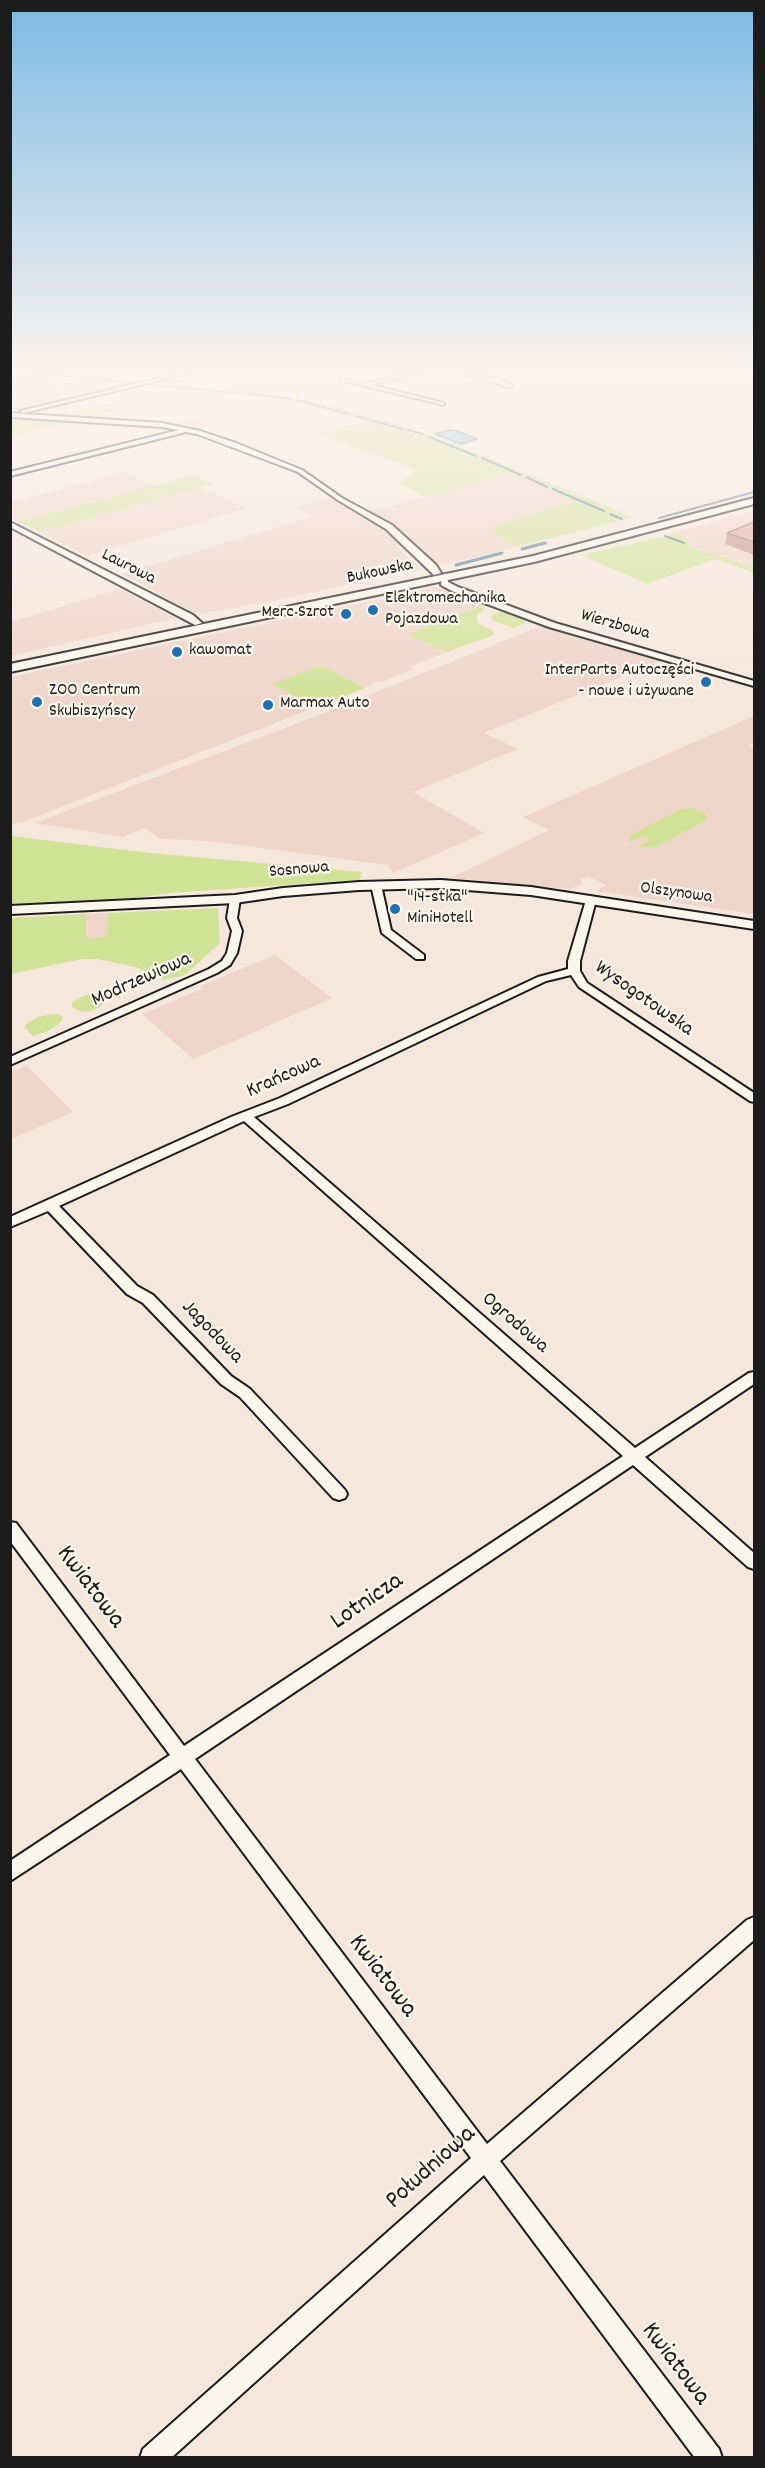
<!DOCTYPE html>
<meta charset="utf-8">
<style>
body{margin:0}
#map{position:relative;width:765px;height:2468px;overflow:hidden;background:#f6e7dc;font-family:Dekko,sans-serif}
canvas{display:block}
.frame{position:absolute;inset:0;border:12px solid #1c1c1c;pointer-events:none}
</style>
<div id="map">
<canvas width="765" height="2468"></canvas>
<div class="frame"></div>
</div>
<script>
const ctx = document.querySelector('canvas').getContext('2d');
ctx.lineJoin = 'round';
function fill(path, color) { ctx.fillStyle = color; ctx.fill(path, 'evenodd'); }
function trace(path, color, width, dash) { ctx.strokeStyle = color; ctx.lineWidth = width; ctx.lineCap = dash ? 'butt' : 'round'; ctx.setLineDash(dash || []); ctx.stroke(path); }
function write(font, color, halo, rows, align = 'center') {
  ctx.font = font + ' Dekko,sans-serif'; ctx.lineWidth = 4.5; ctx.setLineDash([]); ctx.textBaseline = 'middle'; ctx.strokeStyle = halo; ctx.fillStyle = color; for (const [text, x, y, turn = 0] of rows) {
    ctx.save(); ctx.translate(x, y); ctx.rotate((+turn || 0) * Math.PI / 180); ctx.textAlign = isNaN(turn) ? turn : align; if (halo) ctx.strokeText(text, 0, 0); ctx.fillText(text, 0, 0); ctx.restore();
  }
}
fill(new Path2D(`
 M 10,371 L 53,376 L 38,380 L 76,397 L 11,412 L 11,404 L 22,395 L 11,394 Z
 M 215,413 L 236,419 L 195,429 L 171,424 Z
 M 125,472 L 153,486 L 18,522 L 11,518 L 11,502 Z
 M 511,473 L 574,501 L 487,529 L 516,547 L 474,558 L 435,565 L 395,528 L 369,512 Z
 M 200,488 L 247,508 L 87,556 L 39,532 Z
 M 330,497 L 390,534 L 402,545 L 397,547 L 421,569 L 273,601 L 204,613 L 193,612 L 122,574 L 314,516 L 295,508 Z
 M 754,511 L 754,567 L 723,555 L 717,557 L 665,538 L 672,536 L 671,533 Z
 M 437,587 L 445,588 L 483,605 L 408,633 L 447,652 L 409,667 L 414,669 L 381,682 L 375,682 L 365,688 L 323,666 L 273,684 L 316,707 L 25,821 L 11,824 L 10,677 Z
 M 119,589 L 176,618 L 11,656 L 11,622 Z
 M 538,627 L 550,627 L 663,660 L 484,733 L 518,749 L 413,792 L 484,833 L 393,873 L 387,865 L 210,841 L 161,839 L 144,828 L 123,837 L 35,823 L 314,717 Z
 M 754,716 L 754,742 L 748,746 L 754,748 L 754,914 L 596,891 L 607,885 L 587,876 L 580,880 L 582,885 L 569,889 L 451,878 L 549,830 L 523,817 Z
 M 108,913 L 107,936 L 85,938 L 86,914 Z
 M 275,955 L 332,998 L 193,1059 L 142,1014 L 202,989 L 200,986 Z
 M 27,1066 L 73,1112 L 11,1139 L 11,1072 Z`), '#efd4c9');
fill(new Path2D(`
 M 147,383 C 207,388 268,391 327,405 C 434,429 533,479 634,517 L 516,547 L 487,529 L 573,501 L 511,473 L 426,497 L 399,483 L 417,470 L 320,434 L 364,421 L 287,400 L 140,384 Z
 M 107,403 L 123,409 L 90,417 L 68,412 Z
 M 11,420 L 19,420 L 70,422 L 11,436 Z
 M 193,475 L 213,484 L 39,532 L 18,522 Z
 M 676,532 L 691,543 L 689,547 C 712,555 731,558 754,567 L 754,573 L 715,559 L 647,584 L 581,555 L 661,537 L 671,536 L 668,534 Z
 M 483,605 L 484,610 L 478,614 L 476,619 L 479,624 L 494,631 L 494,635 L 447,652 L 407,634 Z
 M 507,611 L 523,618 L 526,623 L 513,628 L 493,621 L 491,616 L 494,613 Z
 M 319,666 L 323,666 L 365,688 L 316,707 L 272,684 Z
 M 692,808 L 705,813 L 707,818 L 702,822 L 656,847 L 637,847 L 650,841 L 643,836 L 629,842 L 630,835 L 681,809 Z
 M 10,836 L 151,853 L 362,872 L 359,880 L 170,893 L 110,901 L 11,904 Z
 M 218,908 L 220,943 L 185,975 L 162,980 L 136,967 L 97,959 L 82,959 L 11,974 L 11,918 L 86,914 L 86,938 L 107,936 L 108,913 Z
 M 98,994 L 104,997 L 105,1002 C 97,1011 83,1016 72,1007 L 72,1002 L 86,995 Z
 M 53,1014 L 61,1015 L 63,1018 C 56,1029 46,1032 33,1036 L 25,1028 L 26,1024 L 38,1017 Z`), '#d0e296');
const water = new Path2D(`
 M 449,430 L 457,431 L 477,439 L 461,444 L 435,434 Z`);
fill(water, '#7dc3de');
trace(water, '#568090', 1.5);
trace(new Path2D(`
 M 10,369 L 20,371
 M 27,372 L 129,382
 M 144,384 L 237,393
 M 245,393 L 291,399
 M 297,400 L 349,414
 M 356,416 L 402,429
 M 408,430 L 423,434
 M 429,437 L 476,456
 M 482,458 L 521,475
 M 526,477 L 547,487
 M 553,489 L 604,511
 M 610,514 L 622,519
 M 659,518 L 754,492
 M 665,536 L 684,543
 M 539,545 L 546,543`), '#568090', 2);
trace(new Path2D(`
 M 522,549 L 545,543
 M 456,565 L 502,553`), '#568090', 3);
const minor = new Path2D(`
 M 202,368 L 211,368 L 23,413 L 20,411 Z
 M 429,368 L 438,368 L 371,385 L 444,403 L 444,405 L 340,380 L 343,378 L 365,384 Z
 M 450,368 C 465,367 477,377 491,378 C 508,379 525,367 542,368 L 498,380 L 512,385 L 510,388 Z
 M 10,413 L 162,423 L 200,431 L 236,443 L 302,470 L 342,498 L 392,525 L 436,565 L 441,573 L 434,575 L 386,529 L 338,500 L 298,472 L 197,434 L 186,432 L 10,476 L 10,472 L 179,430 L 162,427 L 10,417 Z
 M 10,522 L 193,615 L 202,623 L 195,625 L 10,527 Z
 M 442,576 L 448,576 L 448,582 L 458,587 L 555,623 L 754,681 L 754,686 L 549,627 L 452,591 L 441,585 Z
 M 376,882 L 381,885 L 391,930 L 424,955 L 424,959 L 416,959 L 382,933 L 371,885 Z
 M 235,896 L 240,899 L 237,918 L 242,931 L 237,953 L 230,965 L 217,973 L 10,1065 L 10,1057 L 209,969 L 222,961 L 227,953 L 232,931 L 227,918 L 230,899 Z
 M 591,897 L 596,900 L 580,961 L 580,971 L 587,983 L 754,1093 L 754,1102 L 750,1101 L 579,987 L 571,975 L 546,981 L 288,1104 L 254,1117 L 635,1448 L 749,1373 L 754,1372 L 754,1384 L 645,1457 L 754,1553 L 754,1569 L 748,1567 L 633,1465 L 195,1759 L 487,2144 L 747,1920 L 754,1917 L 754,1940 L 500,2161 L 719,2449 L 722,2458 L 695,2458 L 484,2175 L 171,2458 L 140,2458 L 143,2449 L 471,2158 L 181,1769 L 10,1881 L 10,1861 L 170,1755 L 10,1541 L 10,1522 L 16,1523 L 184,1746 L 623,1456 L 244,1121 L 59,1206 L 137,1286 L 153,1295 L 231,1376 L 250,1389 L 345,1490 L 347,1494 L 345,1498 L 339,1500 L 333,1498 L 240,1397 L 221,1384 L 143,1303 L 127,1294 L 48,1211 L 10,1227 L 10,1217 L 231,1117 L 280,1098 L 538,977 L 568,969 L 568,961 L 586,900 Z`);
const tertiary = new Path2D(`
 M 441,880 L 531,887 L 754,921 L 754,929 L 531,895 L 441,888 L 359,890 L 283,896 L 235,903 L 10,914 L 10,906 L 235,895 L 283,888 L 359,882 Z`);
const secondary = new Path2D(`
 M 754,498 L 754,504 L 534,562 L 10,672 L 10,664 L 533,556 Z`);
trace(minor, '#1c1c1c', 4);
trace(tertiary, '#1c1c1c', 4);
trace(secondary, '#1c1c1c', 4);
fill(minor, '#fbf7ec');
fill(tertiary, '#fbf7ec');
fill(secondary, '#fbf7ec');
fill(new Path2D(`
 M 754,522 L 754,555 L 725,544 L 727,533 Z`), '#c19087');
const building = new Path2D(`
 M 754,522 L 754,542 L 727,533 Z`);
fill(building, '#e0a79d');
trace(building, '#9d756e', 1.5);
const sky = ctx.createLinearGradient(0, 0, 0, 713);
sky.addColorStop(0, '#7dbae4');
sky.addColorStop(0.52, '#fbf4ef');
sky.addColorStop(1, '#fbf4ef00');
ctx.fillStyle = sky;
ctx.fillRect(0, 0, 765, 713);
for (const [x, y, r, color] of [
 [373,610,6,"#1f6fb2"],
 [346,614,6,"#1f6fb2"],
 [177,652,6,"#1f6fb2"],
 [706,682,6,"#1f6fb2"],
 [37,702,6,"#1f6fb2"],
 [268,705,6,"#1f6fb2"],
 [395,909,6,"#1f6fb2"]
]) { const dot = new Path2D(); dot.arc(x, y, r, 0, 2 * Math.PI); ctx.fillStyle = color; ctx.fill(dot); trace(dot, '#fbf7ec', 2); }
write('18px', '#1c1c1c', '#fbf7ec', [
 ["Laurowa",128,568,27],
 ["Bukowska",380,573,-12],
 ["Wierzbowa",615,626,16],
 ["Sosnowa",299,871,-5],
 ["Olszynowa",676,894,8]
]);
write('18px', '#1c1c1c', '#fbf7ec', [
 ["Elektromechanika",385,600],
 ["Pojazdowa",385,621],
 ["Merc Szrot",334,614,"right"],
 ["kawomat",189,652],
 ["InterParts Autoczęści",694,672,"right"],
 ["- nowe i używane",694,693,"right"],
 ["ZOO Centrum",49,692],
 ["Skubiszyńscy",49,713],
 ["Marmax Auto",280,705],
 ["\"14-stka\"",407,899],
 ["MiniHotell",407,920]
], 'left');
write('21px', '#1c1c1c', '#fbf7ec', [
 ["Modrzewiowa",142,981,-24],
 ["Wysogotowska",643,1000,35],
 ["Krańcowa",284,1078,-24],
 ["Ogrodowa",514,1324,41],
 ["Jagodowa",211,1333,46]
]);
write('26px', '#1c1c1c', '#fbf7ec', [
 ["Kwiatowa",89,1588,53],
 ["Lotnicza",368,1603,-34],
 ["Kwiatowa",381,1977,53],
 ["Południowa",432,2169,-42],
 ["Kwiatowa",674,2365,53]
]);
</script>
